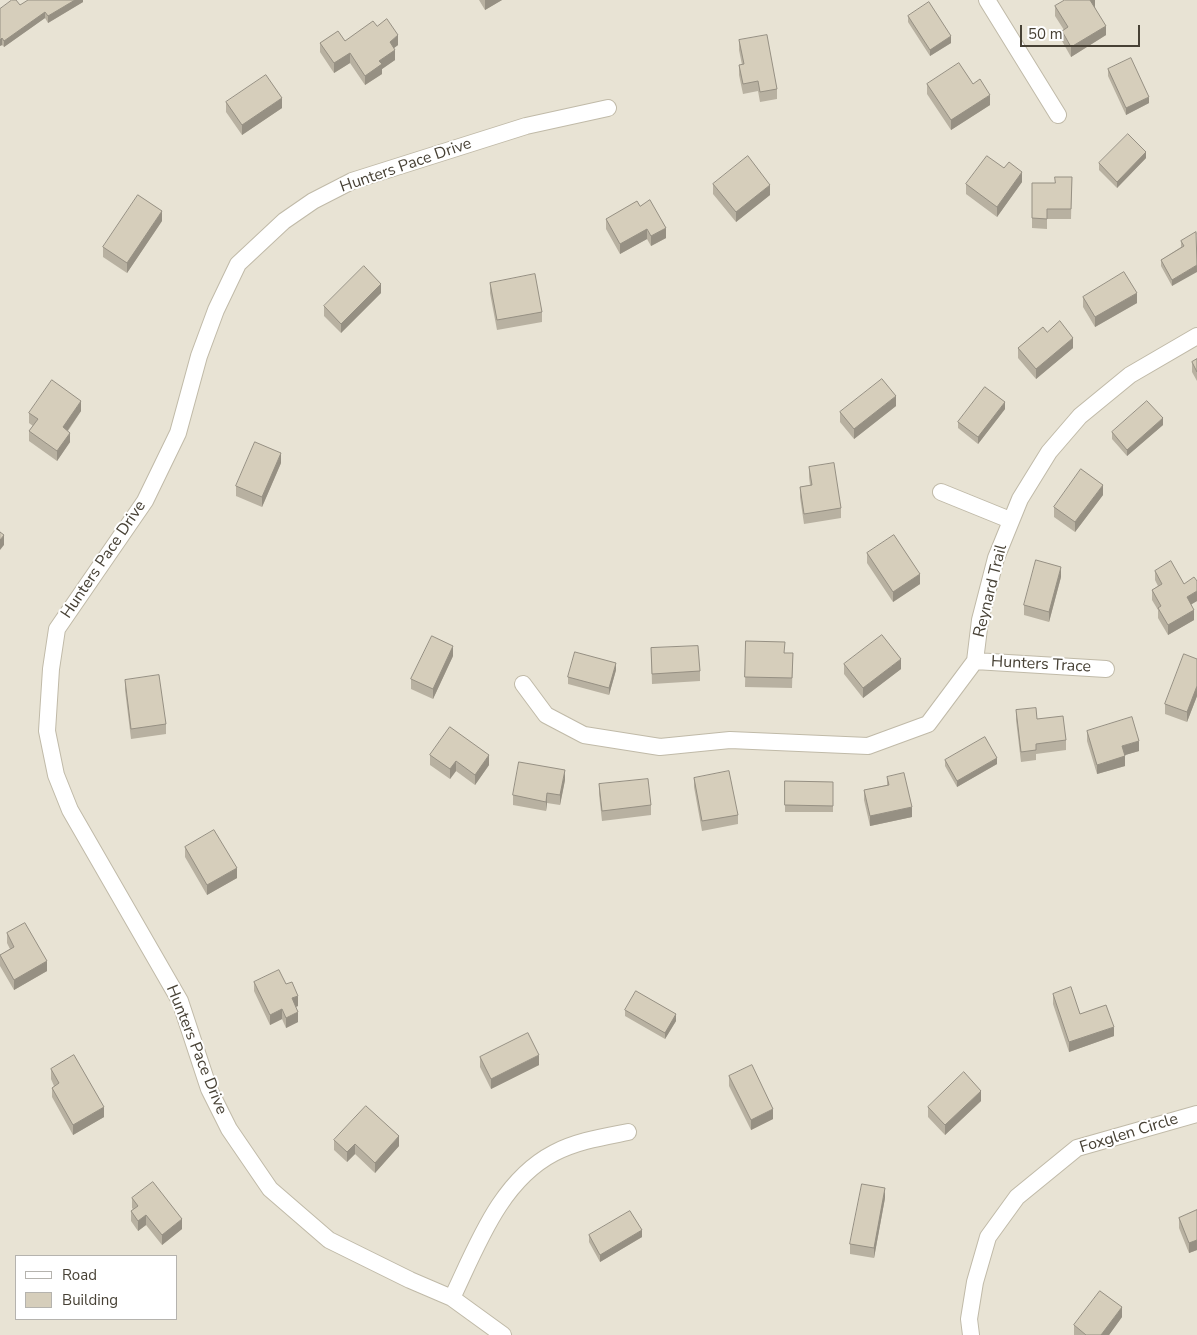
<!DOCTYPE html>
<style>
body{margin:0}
#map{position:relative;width:1197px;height:1335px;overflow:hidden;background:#f4f1e6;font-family:"Nunito Sans",sans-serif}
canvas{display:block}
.legend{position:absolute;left:15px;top:1255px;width:162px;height:65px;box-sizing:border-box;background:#fff;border:1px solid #b5b3ae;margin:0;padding:6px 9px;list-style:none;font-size:15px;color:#474135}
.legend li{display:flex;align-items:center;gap:10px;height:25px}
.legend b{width:25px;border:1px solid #b5b3ae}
.scale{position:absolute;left:1020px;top:25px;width:120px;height:22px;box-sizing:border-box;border:2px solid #474135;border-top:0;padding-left:6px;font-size:15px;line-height:18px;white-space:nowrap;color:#474135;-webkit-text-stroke:4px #fff;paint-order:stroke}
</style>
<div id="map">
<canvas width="1197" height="1335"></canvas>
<ul class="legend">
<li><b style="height:6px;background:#fff"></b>Road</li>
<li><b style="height:14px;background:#d6cebb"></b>Building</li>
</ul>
<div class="scale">50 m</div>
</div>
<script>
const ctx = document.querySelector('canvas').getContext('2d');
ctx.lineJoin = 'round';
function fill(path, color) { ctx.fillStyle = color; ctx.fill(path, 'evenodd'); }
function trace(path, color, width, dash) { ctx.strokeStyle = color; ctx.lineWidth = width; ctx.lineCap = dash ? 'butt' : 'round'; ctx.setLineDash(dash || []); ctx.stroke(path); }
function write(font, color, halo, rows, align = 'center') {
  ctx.font = font + ' "Nunito Sans",sans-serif'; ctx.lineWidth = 4; ctx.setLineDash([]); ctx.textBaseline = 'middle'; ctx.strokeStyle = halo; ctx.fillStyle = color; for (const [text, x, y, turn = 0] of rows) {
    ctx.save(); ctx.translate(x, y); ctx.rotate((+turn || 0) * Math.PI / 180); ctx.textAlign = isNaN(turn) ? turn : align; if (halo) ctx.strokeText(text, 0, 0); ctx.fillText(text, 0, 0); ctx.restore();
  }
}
fill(new Path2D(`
 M 0,0 L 1197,0 L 1197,1335 L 0,1335 ZM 16,1256 L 176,1256 L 176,1319 L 16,1319 Z`), '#e8e3d4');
const minor = new Path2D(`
 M 987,0 L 1058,115
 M 941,492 L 1010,520
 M 975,661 L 1106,669
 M 523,684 L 546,715 L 584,735 L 660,747 L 730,740 L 868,746 L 928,724 L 975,661 L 980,620 L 996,558 L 1020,499 L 1049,452 L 1080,416 L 1130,375 L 1197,336
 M 452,1298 C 477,1246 500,1181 554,1153 C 577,1141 603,1137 628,1132
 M 503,1335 L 452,1298 L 410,1280 L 329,1240 L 270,1189 L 229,1129 L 209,1089 L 180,1001 L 70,810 L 56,775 L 47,731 L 51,669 L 57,629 L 145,501 L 178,433 L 199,356 L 216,310 L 238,264 L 284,221 L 313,201 L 352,181 L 526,126 L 608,108
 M 971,1335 L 969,1319 L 975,1282 L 988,1237 L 1017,1197 L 1077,1148 L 1197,1114`);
trace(minor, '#c0baa8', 18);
trace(minor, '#fff', 16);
fill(new Path2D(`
 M 83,0 L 83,2 L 48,23 L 45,18 L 4,47 L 2,45 L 0,46 L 0,9 L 20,5 Z
 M 479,0 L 502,0 L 485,10 Z
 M 1095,0 L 1095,7 L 1106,35 L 1071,57 L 1062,41 L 1062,31 L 1064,30 L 1055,16 L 1055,6 Z
 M 908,16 L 951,43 L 930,56 L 908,22 Z
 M 377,26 L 398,45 L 394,48 L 395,60 L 382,69 L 382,74 L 365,85 L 350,63 L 334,73 L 320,52 L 320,43 L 345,41 Z
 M 739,40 L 777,89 L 777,99 L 760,102 L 758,91 L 743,94 L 739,75 L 739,65 L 742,65 L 739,50 Z
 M 1108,69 L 1149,103 L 1126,115 L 1108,76 Z
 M 927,84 L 973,84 L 990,105 L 951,130 L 927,94 Z
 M 226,102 L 282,108 L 242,135 L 226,112 Z
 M 1146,158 L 1117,188 L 1099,170 L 1099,163 Z
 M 1004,168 L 1022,182 L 997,217 L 966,194 L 966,184 Z
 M 1072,177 L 1071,219 L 1047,219 L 1047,229 L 1032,228 L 1032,183 L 1055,183 Z
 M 713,184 L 770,195 L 736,222 L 713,194 Z
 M 640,206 L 666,238 L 651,246 L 647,239 L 620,254 L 606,229 L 606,219 Z
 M 162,221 L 127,273 L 103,257 L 103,247 Z
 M 1197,233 L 1172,286 L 1161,266 L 1161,260 L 1181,247 L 1181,241 Z
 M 490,283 L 542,312 L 542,322 L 497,330 L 490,293 Z
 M 381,293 L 341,333 L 324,316 L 324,306 Z
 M 1083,297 L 1137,303 L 1095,327 L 1083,307 Z
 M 1047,332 L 1073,348 L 1036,379 L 1018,358 L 1018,348 Z
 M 1197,359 L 1197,381 L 1192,372 L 1192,362 Z
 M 896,406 L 854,439 L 840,422 L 840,412 Z
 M 1005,409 L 978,444 L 958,428 L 958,422 Z
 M 81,411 L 68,431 L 70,442 L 57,461 L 29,441 L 29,431 L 33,426 L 29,423 L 29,413 Z
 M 1163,425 L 1127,456 L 1112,439 L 1112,432 Z
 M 281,463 L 262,507 L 236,496 L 236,486 Z
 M 809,467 L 841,508 L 841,518 L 804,524 L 800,497 L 800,487 L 810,485 L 809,477 Z
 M 1103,495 L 1075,532 L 1054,517 L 1054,507 Z
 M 867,553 L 920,584 L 893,602 L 867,563 Z
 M 1155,571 L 1184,584 L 1197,601 L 1191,604 L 1194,620 L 1168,635 L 1158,618 L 1158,610 L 1152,600 L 1152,590 L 1158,586 L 1155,580 Z
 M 1061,577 L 1049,622 L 1024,615 L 1024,605 Z
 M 746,641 L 785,653 L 793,653 L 792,688 L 745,687 Z
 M 651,648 L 700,671 L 700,681 L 652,684 Z
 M 453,656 L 433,699 L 411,689 L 411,679 Z
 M 1197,659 L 1197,696 L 1187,722 L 1165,714 L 1165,704 Z
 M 844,664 L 901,669 L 863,698 L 844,674 Z
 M 616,670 L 609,695 L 568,684 L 568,677 Z
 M 125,680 L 166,724 L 166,734 L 131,739 L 125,690 Z
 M 1016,710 L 1066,740 L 1066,750 L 1036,754 L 1036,760 L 1021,762 L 1016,720 Z
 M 1087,731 L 1139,751 L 1125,755 L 1125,766 L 1097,774 L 1087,741 Z
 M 430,755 L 489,765 L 475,785 L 456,771 L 450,779 L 430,765 Z
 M 945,760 L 997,764 L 957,787 L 945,766 Z
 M 887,777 L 912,817 L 870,826 L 864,800 L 864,790 L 887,785 Z
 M 694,778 L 738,815 L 738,824 L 702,831 L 694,787 Z
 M 565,780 L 560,805 L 547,803 L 546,811 L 513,805 L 513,795 Z
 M 785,781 L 833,782 L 833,812 L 785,812 Z
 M 599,784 L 651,805 L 651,815 L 602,821 L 599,794 Z
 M 185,847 L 237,878 L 207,895 L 185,857 Z
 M 7,933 L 47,971 L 14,990 L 0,966 L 0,955 L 10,949 L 7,943 Z
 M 254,982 L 286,984 L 298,1006 L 296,1007 L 298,1022 L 286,1028 L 282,1019 L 270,1025 L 254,991 Z
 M 1053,994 L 1080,1014 L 1114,1036 L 1069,1052 L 1053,1004 Z
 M 625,1010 L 676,1021 L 665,1039 L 625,1016 Z
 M 480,1057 L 539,1065 L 491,1089 L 480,1067 Z
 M 51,1069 L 104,1117 L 73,1135 L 52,1097 L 52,1088 L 54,1086 L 51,1079 Z
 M 729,1076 L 773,1119 L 751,1130 L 729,1086 Z
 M 981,1101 L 945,1135 L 928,1117 L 928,1107 Z
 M 334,1140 L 399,1146 L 375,1173 L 355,1154 L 347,1162 L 334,1150 Z
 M 132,1198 L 182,1229 L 162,1245 L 146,1225 L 138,1231 L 131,1221 L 131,1211 L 133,1209 L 132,1208 Z
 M 885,1198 L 874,1258 L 850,1254 L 850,1244 Z
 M 1197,1210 L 1197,1250 L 1189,1253 L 1179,1228 L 1179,1218 Z
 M 589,1235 L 642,1237 L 600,1262 L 589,1242 Z
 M 1122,1317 L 1109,1335 L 1074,1335 L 1074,1325 Z`), '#b8b1a1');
fill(new Path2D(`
 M 75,0 L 83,0 L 83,2 L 48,23 L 48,16 Z
 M 485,0 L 502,0 L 485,10 Z
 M 1090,0 L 1095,0 L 1095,7 L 1090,10 Z
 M 45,12 L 45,18 L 4,47 L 4,41 Z
 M 1106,26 L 1106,35 L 1071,57 L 1071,47 Z
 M 398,35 L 398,45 L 390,51 L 390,42 Z
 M 951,36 L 951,43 L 930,56 L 930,50 Z
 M 2,38 L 2,45 L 0,46 L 0,40 Z
 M 395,50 L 395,60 L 382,69 L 382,74 L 365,85 L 365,76 L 379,61 Z
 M 350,53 L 350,63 L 334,73 L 334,63 Z
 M 990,95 L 990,105 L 951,130 L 951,120 Z
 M 1149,97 L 1149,103 L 1126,115 L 1126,108 Z
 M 282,98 L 282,108 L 242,135 L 242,125 Z
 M 1146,152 L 1146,158 L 1117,188 L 1117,182 Z
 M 1022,172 L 1022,182 L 997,217 L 997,207 Z
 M 770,185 L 770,195 L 736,222 L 736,212 Z
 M 162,211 L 162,221 L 127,273 L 127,263 Z
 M 666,228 L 666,238 L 651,246 L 651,236 Z
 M 647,229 L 647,239 L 620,254 L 620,244 Z
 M 1197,265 L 1197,272 L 1172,286 L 1172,280 Z
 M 381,284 L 381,293 L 341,333 L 341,324 Z
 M 1137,293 L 1137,303 L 1095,327 L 1095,317 Z
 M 1073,338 L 1073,348 L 1036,379 L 1036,369 Z
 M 896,396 L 896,406 L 854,439 L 854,429 Z
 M 81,401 L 81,411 L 63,437 L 63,427 Z
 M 1005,402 L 1005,409 L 978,444 L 978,437 Z
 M 1163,418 L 1163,425 L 1127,456 L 1127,450 Z
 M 70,433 L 70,442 L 57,461 L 57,451 Z
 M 281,453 L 281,463 L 262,507 L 262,497 Z
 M 1103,485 L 1103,495 L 1075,532 L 1075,522 Z
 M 4,535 L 4,545 L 0,550 L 0,540 Z
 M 1061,567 L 1061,577 L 1049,622 L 1049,612 Z
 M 920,574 L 920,584 L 893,602 L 893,592 Z
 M 1197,591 L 1197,601 L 1187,607 L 1187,597 Z
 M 1194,610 L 1194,620 L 1168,635 L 1168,625 Z
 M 453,646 L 453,656 L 433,699 L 433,689 Z
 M 901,659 L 901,669 L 863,698 L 863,688 Z
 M 616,663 L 616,670 L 609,695 L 609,688 Z
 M 1197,686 L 1197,696 L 1187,722 L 1187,712 Z
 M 1139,741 L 1139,751 L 1122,756 L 1122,746 Z
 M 489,755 L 489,765 L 475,785 L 475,775 Z
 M 1125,756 L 1125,766 L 1097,774 L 1097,765 Z
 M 997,758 L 997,764 L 957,787 L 957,781 Z
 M 456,761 L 456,771 L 450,779 L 450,769 Z
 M 565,770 L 565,780 L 560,805 L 560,795 Z
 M 547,793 L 547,803 L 546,811 L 546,802 Z
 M 912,807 L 912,817 L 870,826 L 870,816 Z
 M 237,868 L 237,878 L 207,895 L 207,885 Z
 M 47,961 L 47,971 L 14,990 L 14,980 Z
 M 298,996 L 298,1006 L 292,1008 L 292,998 Z
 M 282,1009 L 282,1019 L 270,1025 L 270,1015 Z
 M 298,1012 L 298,1022 L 286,1028 L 286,1018 Z
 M 676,1014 L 676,1021 L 665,1039 L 665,1033 Z
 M 1114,1027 L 1114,1036 L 1069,1052 L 1069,1042 Z
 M 539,1055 L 539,1065 L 491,1089 L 491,1079 Z
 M 981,1091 L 981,1101 L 945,1135 L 945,1125 Z
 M 104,1107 L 104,1117 L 73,1135 L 73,1125 Z
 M 773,1109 L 773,1119 L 751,1130 L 751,1120 Z
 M 399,1136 L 399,1146 L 375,1173 L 375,1163 Z
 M 355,1144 L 355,1154 L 347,1162 L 347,1152 Z
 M 885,1188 L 885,1198 L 874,1258 L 874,1248 Z
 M 146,1215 L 146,1225 L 138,1231 L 138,1221 Z
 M 182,1219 L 182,1229 L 162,1245 L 162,1235 Z
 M 642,1230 L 642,1237 L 600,1262 L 600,1255 Z
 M 1197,1240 L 1197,1250 L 1189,1253 L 1189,1243 Z
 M 1122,1307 L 1122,1317 L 1109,1335 L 1101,1335 Z`), '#969083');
const building = new Path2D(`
 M 12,0 L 16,0 L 20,5 L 28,0 L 75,0 L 48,16 L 45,12 L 4,41 L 2,38 L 0,40 L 0,9 Z
 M 1065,0 L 1090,0 L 1106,26 L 1071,47 L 1062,31 L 1068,27 L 1055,6 Z
 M 929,2 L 951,36 L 930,50 L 908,16 Z
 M 387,19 L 398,35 L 390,42 L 395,50 L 379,61 L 382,64 L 365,76 L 350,53 L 334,63 L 320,43 L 338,31 L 345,41 L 373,21 L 377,26 Z
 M 767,35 L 777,89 L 760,92 L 758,81 L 743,84 L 739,65 L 744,64 L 739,40 Z
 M 1131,58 L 1149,97 L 1126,108 L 1108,69 Z
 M 959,63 L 973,84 L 980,79 L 990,95 L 951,120 L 927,84 Z
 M 266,75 L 282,98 L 242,125 L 226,102 Z
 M 1128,134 L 1146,152 L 1117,182 L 1099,163 Z
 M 748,156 L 770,185 L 736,212 L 713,184 Z
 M 987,156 L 1004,168 L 1009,162 L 1022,172 L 997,207 L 966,184 Z
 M 1055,177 L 1072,177 L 1071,209 L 1047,209 L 1047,219 L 1032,218 L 1032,183 L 1055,183 Z
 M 138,195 L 162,211 L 127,263 L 103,247 Z
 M 650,200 L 666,228 L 651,236 L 647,229 L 620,244 L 606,219 L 637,201 L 640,206 Z
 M 1196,232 L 1197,265 L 1172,280 L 1161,260 L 1184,246 L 1181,241 Z
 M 364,266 L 381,284 L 341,324 L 324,306 Z
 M 1124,272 L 1137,293 L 1095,317 L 1083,297 Z
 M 535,274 L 542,312 L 497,320 L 490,283 Z
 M 1060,321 L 1073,338 L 1036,369 L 1018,348 L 1043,327 L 1047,332 Z
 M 1197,359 L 1197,372 L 1192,362 Z
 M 882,379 L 896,396 L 854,429 L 840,412 Z
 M 52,380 L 81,401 L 63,427 L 70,433 L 57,451 L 29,431 L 38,419 L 29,413 Z
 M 985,387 L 1005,402 L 978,437 L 958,422 Z
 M 1147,401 L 1163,418 L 1127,450 L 1112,432 Z
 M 255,442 L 281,453 L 262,497 L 236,486 Z
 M 834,463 L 841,508 L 804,514 L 800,487 L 812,485 L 809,467 Z
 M 1081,469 L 1103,485 L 1075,522 L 1054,507 Z
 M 0,532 L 4,535 L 0,540 Z
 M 894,535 L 920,574 L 893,592 L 867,553 Z
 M 1036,560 L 1061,567 L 1049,612 L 1024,605 Z
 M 1171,561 L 1184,584 L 1194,577 L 1197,581 L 1197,591 L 1187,597 L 1194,610 L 1168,625 L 1158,608 L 1161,606 L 1152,590 L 1162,584 L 1155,571 Z
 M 882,635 L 901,659 L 863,688 L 844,664 Z
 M 432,636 L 453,646 L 433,689 L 411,679 Z
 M 746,641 L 785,642 L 784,653 L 793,653 L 792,678 L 745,677 Z
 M 698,646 L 700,671 L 652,674 L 651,648 Z
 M 575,652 L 616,663 L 609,688 L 568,677 Z
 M 1184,654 L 1197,659 L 1197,686 L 1187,712 L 1165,704 Z
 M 159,675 L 166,724 L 131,729 L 125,680 Z
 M 1036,708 L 1037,719 L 1063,716 L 1066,740 L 1036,744 L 1036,750 L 1021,752 L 1016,710 Z
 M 1132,717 L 1139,741 L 1122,746 L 1125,756 L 1097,765 L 1087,731 Z
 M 450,727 L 489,755 L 475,775 L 456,761 L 450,769 L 430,755 Z
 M 985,737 L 997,758 L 957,781 L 945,760 Z
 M 519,762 L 565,770 L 560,795 L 547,793 L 546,802 L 513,795 Z
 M 729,771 L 738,815 L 702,821 L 694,778 Z
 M 904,773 L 912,807 L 870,816 L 864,790 L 889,785 L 887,777 Z
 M 648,779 L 651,805 L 602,811 L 599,784 Z
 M 785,781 L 833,782 L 833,806 L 785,805 Z
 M 214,830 L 237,868 L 207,885 L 185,847 Z
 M 25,923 L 47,961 L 14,980 L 0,955 L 14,947 L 7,933 Z
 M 279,970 L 286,984 L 292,982 L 298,996 L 292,998 L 298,1012 L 286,1018 L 282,1009 L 270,1015 L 254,982 Z
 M 1071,987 L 1080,1014 L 1106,1005 L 1114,1027 L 1069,1042 L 1053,994 Z
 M 636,991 L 676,1014 L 665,1033 L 625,1010 Z
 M 528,1033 L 539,1055 L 491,1079 L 480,1057 Z
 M 74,1055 L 104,1107 L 73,1125 L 52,1088 L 59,1083 L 51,1069 Z
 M 752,1065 L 773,1109 L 751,1120 L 729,1076 Z
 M 964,1072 L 981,1091 L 945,1125 L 928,1107 Z
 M 366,1106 L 399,1136 L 375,1163 L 355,1144 L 347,1152 L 334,1140 Z
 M 153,1182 L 182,1219 L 162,1235 L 146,1215 L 138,1221 L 131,1211 L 138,1206 L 132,1198 Z
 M 862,1184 L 885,1188 L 874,1248 L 850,1244 Z
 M 1197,1210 L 1197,1240 L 1189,1243 L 1179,1218 Z
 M 630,1211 L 642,1230 L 600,1255 L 589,1235 Z
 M 1100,1291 L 1122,1307 L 1101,1335 L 1086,1335 L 1074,1325 Z`);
fill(building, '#d6cebb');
trace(building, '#969083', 1);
write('16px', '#474135', '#fff', [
 ["Hunters Pace Drive",406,166,-19],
 ["Hunters Pace Drive",104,560,-56],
 ["Reynard Trail",991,591,-76],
 ["Hunters Trace",1041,665,3],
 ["Hunters Pace Drive",196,1050,68],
 ["Foxglen Circle",1129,1134,-17]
]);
</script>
